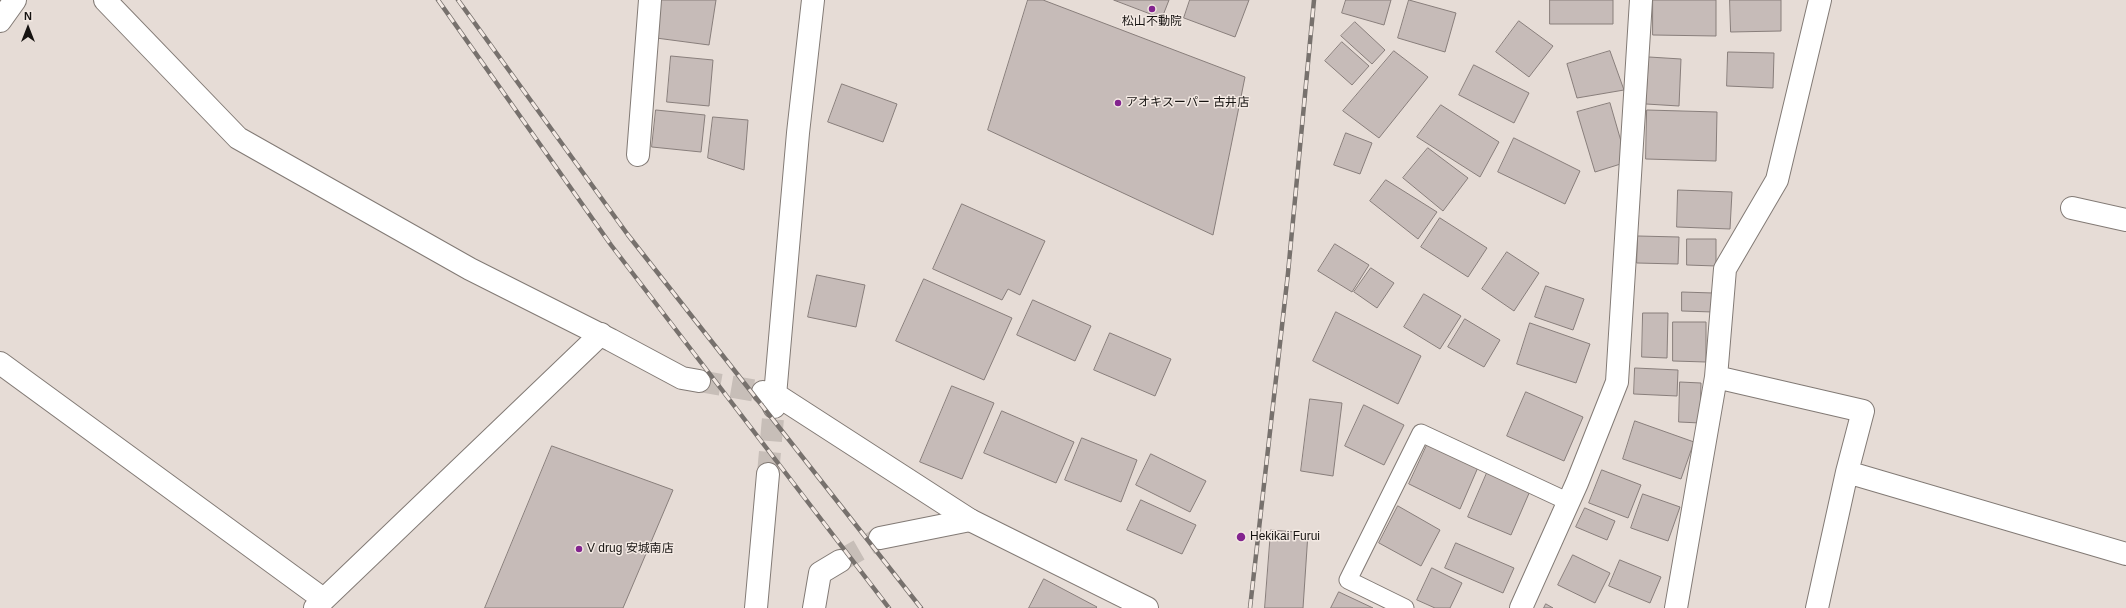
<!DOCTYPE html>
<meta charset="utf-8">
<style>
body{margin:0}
#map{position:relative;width:2126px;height:608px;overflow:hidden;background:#e6dcd6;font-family:Helvetica,sans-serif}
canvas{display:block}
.north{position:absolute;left:8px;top:8px;width:40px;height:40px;-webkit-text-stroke:3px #f3e9e3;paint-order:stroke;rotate:0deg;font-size:11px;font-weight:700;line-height:16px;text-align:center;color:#161311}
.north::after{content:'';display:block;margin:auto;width:14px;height:18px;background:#161311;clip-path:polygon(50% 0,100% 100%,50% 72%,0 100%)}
</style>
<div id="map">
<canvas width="2126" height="608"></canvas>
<div class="north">N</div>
</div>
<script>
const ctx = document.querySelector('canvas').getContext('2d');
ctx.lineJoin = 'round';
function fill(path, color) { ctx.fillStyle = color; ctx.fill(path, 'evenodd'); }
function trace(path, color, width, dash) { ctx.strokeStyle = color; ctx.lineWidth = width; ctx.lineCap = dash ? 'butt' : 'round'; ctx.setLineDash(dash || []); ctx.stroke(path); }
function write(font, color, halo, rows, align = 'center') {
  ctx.font = font + ' Helvetica,"Noto Sans JP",sans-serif'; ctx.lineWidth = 3; ctx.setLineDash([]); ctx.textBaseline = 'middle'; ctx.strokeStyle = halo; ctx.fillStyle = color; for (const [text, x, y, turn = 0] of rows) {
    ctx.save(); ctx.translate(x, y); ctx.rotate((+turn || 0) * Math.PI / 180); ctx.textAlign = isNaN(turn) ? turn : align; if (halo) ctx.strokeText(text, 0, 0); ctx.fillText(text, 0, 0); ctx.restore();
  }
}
const building = new Path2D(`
 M 661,0 L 716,0 L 709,45 L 656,38 Z
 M 1028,0 L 1043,0 L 1245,77 L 1213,235 L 988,130 Z
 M 1114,0 L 1169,0 L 1162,18 Z
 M 1190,0 L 1249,0 L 1235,37 L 1184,18 Z
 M 1346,0 L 1391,0 L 1384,25 L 1342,13 Z
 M 1409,0 L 1456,13 L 1445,52 L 1398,38 Z
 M 1550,0 L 1613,0 L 1613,24 L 1550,24 Z
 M 1653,0 L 1716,0 L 1716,36 L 1653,35 Z
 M 1730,0 L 1781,0 L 1781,31 L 1731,32 Z
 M 1519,21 L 1553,46 L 1529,77 L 1496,52 Z
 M 1355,22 L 1385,50 L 1372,64 L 1341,36 Z
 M 1342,42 L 1369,66 L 1352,85 L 1325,61 Z
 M 1394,51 L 1428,77 L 1379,138 L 1343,111 Z
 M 1610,51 L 1624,90 L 1577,98 L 1567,64 Z
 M 1728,52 L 1774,53 L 1773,88 L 1727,86 Z
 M 671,56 L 713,60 L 709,106 L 667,102 Z
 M 1649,57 L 1681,59 L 1679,106 L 1646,104 Z
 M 1474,65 L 1529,93 L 1514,123 L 1459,95 Z
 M 842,84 L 897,104 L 883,142 L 828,122 Z
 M 1610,103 L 1627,162 L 1595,172 L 1577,112 Z
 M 1441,105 L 1499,142 L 1480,177 L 1417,137 Z
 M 656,110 L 705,115 L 701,152 L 652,147 Z
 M 1647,110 L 1717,112 L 1716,161 L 1646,159 Z
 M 713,117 L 748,120 L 744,170 L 708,158 Z
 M 1346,133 L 1372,143 L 1360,174 L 1334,165 Z
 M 1514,138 L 1580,171 L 1565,204 L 1498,172 Z
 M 1428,148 L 1468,178 L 1443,211 L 1403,178 Z
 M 1386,180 L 1437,212 L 1418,239 L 1370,201 Z
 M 1678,190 L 1732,192 L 1730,229 L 1677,227 Z
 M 962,204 L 1045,241 L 1020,295 L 1008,289 L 1002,300 L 933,269 Z
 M 1440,218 L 1487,248 L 1468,277 L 1421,247 Z
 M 1638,236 L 1679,237 L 1678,264 L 1637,263 Z
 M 1687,239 L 1716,239 L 1716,266 L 1687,265 Z
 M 1335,244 L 1369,265 L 1352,292 L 1318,271 Z
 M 1507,252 L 1539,273 L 1514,311 L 1482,289 Z
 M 1371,268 L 1394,283 L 1377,308 L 1354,292 Z
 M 817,275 L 865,285 L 856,327 L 808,317 Z
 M 924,279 L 1012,318 L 984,380 L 896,341 Z
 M 1546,286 L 1584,299 L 1573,330 L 1535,317 Z
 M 1682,292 L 1713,293 L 1713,312 L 1682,311 Z
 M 1424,294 L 1461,316 L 1440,349 L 1404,327 Z
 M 1033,300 L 1091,326 L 1075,361 L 1017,335 Z
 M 1336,312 L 1421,356 L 1398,404 L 1313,361 Z
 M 1643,313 L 1668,313 L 1667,358 L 1642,357 Z
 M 1465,319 L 1500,340 L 1484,367 L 1448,347 Z
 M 1673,322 L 1706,322 L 1706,362 L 1673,361 Z
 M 1530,323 L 1590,344 L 1576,383 L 1517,364 Z
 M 1110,333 L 1171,359 L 1155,396 L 1094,370 Z
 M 1635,368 L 1678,370 L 1677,396 L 1634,394 Z
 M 1680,382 L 1701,383 L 1700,423 L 1679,422 Z
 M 952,386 L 994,403 L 962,479 L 920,462 Z
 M 1526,392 L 1583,417 L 1564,461 L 1507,436 Z
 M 1310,399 L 1342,403 L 1333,476 L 1301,471 Z
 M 1364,405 L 1404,425 L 1384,465 L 1345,446 Z
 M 1002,411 L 1074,442 L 1056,483 L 984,453 Z
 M 1635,421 L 1694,442 L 1681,479 L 1623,459 Z
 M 1082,438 L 1137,460 L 1121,502 L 1065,480 Z
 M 1428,443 L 1479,465 L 1460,509 L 1409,484 Z
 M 552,446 L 673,490 L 623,608 L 485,608 Z
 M 1151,454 L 1206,481 L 1190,512 L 1136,485 Z
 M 1602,470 L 1641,485 L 1628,518 L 1589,503 Z
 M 1487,473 L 1530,491 L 1511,535 L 1468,517 Z
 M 1643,494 L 1680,507 L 1668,541 L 1631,528 Z
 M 1141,500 L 1196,525 L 1182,554 L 1127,530 Z
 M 1398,506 L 1440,530 L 1421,566 L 1379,543 Z
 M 1585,508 L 1615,521 L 1607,540 L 1576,527 Z
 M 1271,530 L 1308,533 L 1303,608 L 1265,608 Z
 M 1456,543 L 1514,568 L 1503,593 L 1445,568 Z
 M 1573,555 L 1610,573 L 1595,603 L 1558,585 Z
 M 1620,560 L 1661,577 L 1650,603 L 1609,586 Z
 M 1432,568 L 1462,583 L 1450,608 L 1435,608 L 1417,600 Z
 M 1044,579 L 1097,607 L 1096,608 L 1029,608 Z
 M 1339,592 L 1373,608 L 1331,608 Z
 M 1546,604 L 1553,608 L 1544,608 Z`);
fill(building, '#c6bbb8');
trace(building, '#887e7b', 1);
trace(new Path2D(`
 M 840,561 L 880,538`), '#c7beb8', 22, [22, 11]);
trace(new Path2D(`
 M 699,381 L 763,392
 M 768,474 L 774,407`), '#c7beb8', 22, [22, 11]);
const lane = new Path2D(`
 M 1405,608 L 1348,580 L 1421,433 L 1569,502`);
const street = new Path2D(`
 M 0,21 L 15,0
 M 638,155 L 650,0
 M 2072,208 L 2126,220
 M 0,363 L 323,599
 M 1716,377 L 1863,411 L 1847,472
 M 880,538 L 970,520
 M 315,608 L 601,334
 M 814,608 L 820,573 L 840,561
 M 1521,608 L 1577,483 L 1617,382 L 1641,0
 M 1676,608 L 1716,377 L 1725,269 L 1777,180 L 1820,0
 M 1817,608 L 1847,472 L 2126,554`);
const secondary = new Path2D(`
 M 105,0 L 238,138 L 470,269 L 611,340 L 682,378 L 699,381
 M 763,392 L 775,394 L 970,520 L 1147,608
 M 774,407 L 798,133 L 813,0
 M 756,608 L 768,474`);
trace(lane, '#827a75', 19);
trace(street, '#827a75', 24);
trace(secondary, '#827a75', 24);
trace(lane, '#fff', 17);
trace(street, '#fff', 22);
trace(secondary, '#fff', 22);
const rail = new Path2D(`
 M 438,0 L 611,245 L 889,608
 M 458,0 L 628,235 L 921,608
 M 1250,608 L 1288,273 L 1314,0`);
trace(rail, '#77716d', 4.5);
trace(rail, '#f3e9e3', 3, [9]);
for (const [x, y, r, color] of [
 [1152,9,4,"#83248f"],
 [1118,103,4,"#83248f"],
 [1241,537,5,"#83248f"],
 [579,549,4,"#83248f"]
]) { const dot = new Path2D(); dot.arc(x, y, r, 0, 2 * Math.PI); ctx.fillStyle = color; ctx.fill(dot); trace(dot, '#f3e9e3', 1.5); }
write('12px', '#161311', '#f3e9e3', [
 ["松山不動院",1152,22,"center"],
 ["アオキスーパー 古井店",1126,103],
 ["Hekikai Furui",1250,537],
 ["V drug 安城南店",587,549]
], 'left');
</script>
